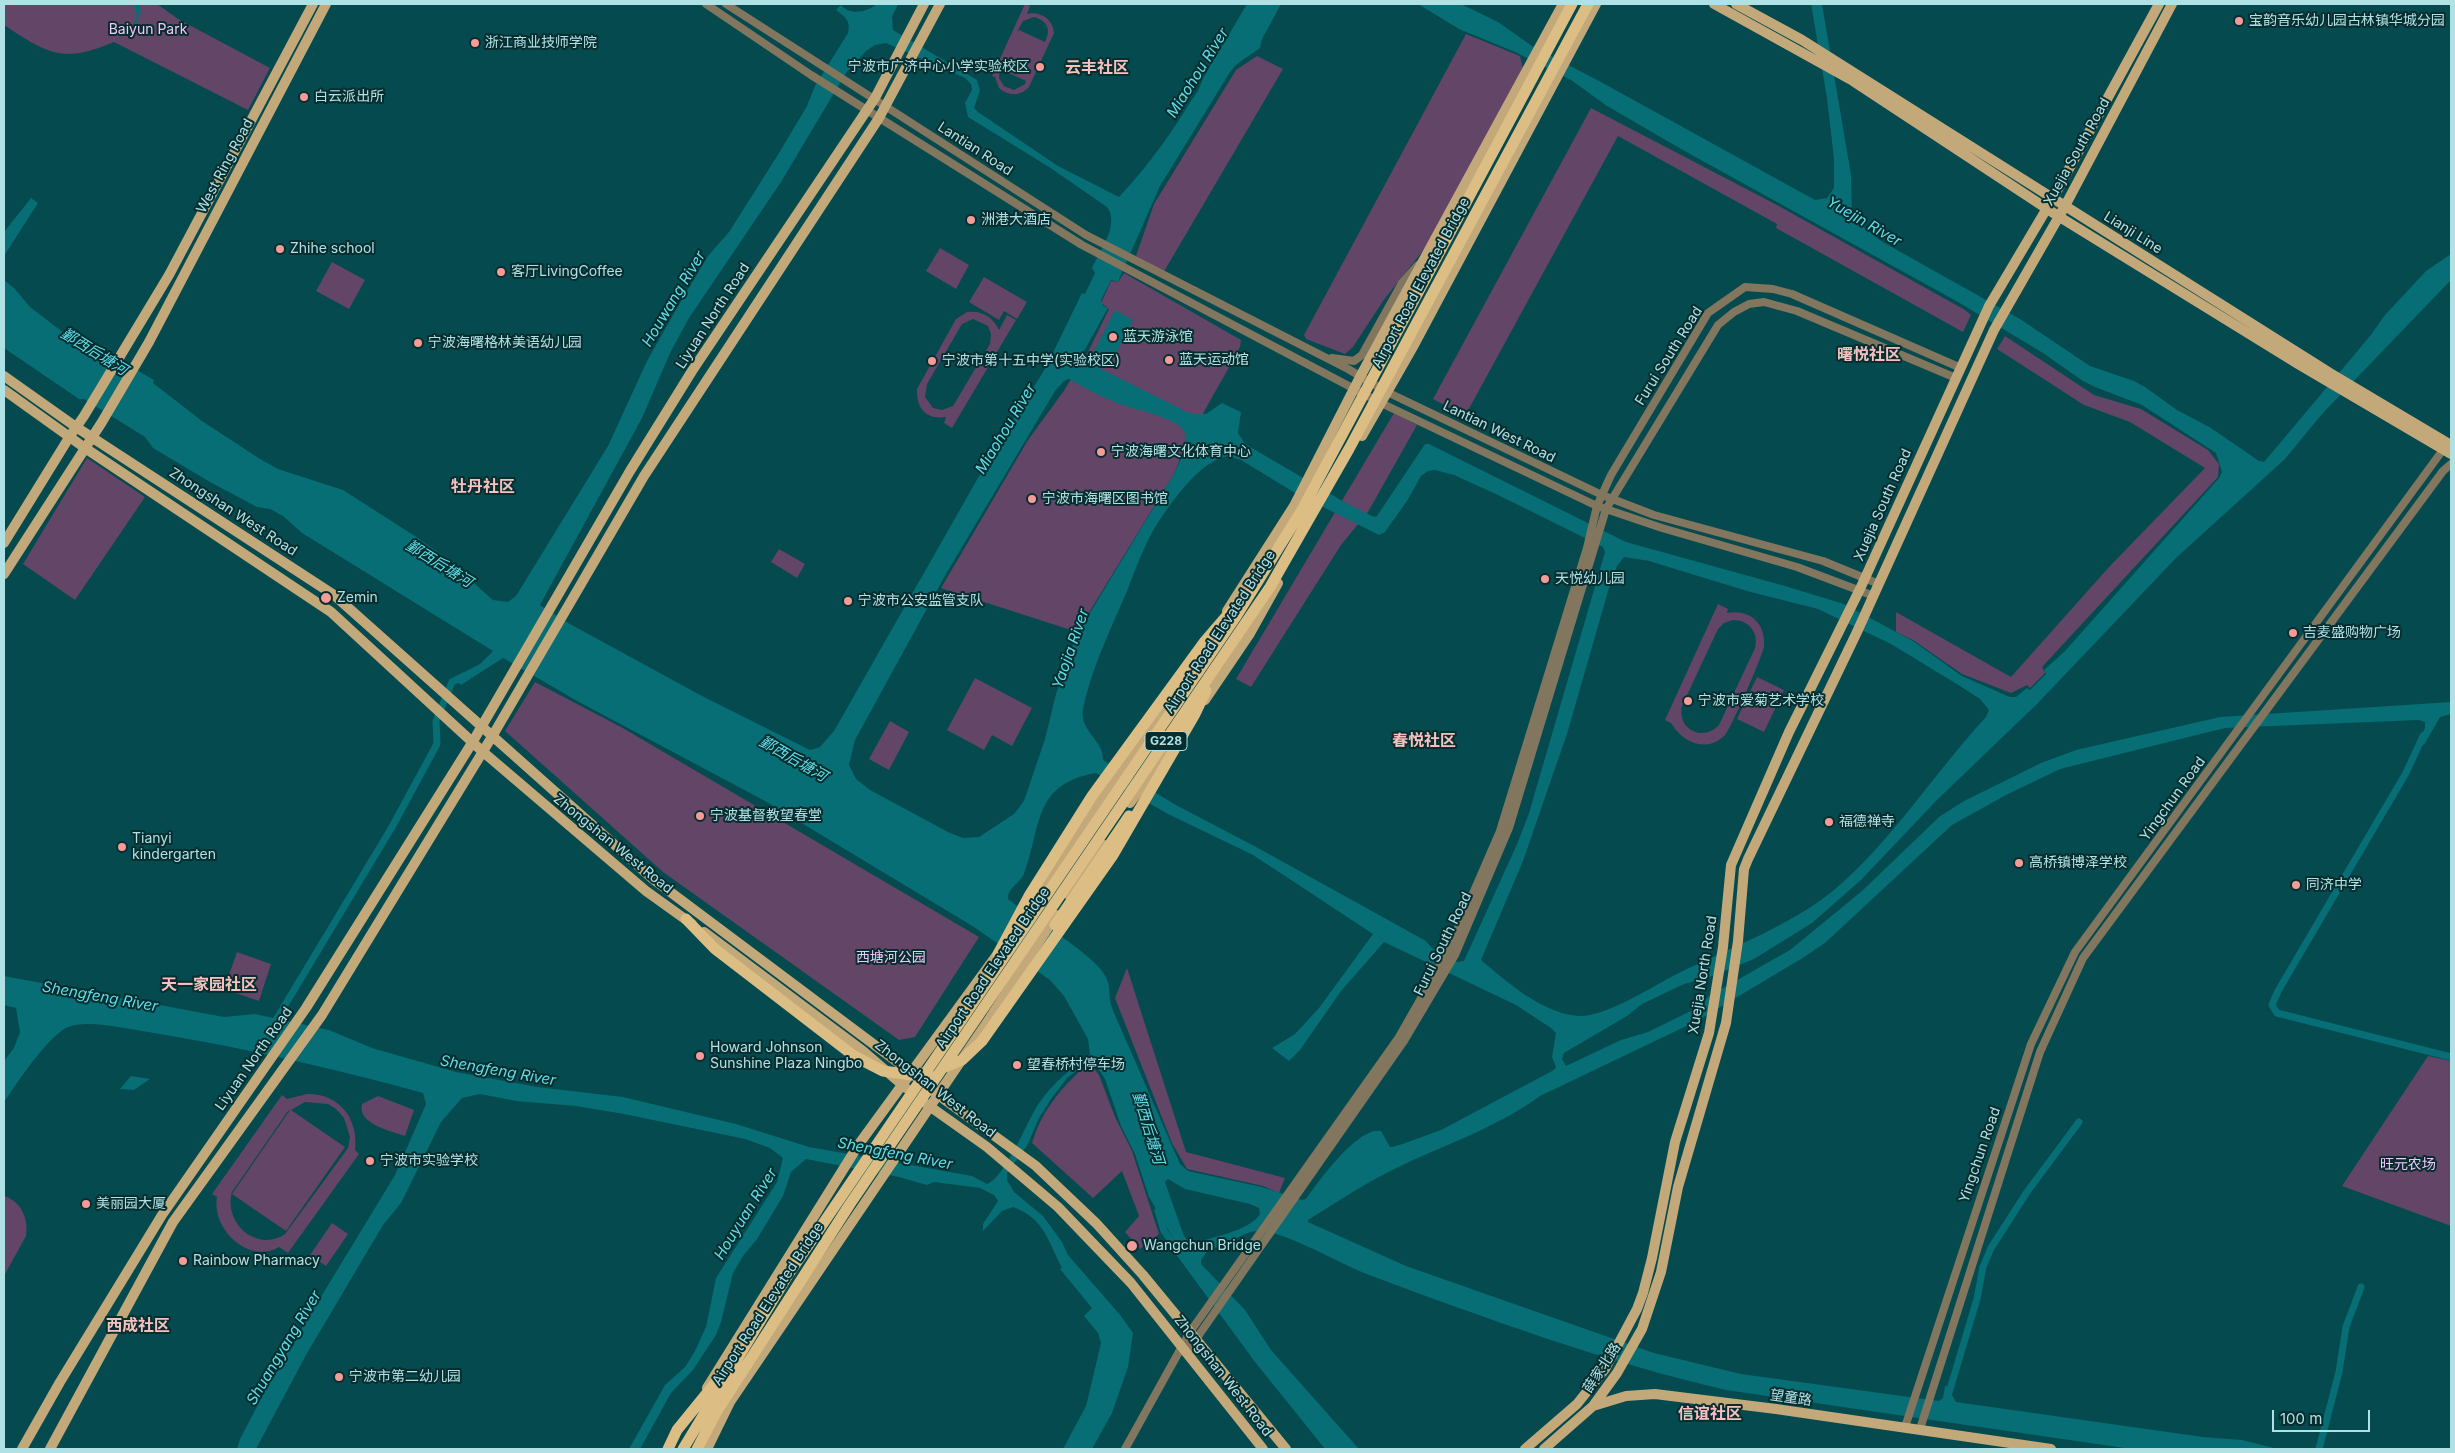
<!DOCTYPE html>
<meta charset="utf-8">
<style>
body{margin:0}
#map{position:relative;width:2455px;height:1453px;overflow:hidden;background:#044a4e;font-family:Inter,sans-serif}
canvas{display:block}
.frame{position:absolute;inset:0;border:5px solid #b0e1e5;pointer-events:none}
.scale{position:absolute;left:2272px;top:1410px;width:98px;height:22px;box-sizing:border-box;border:2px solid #b0e1e5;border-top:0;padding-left:6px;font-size:15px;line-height:18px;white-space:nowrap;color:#b0e1e5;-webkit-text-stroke:4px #072d2f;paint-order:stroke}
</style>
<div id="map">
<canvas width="2455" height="1453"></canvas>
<div class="frame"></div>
<div class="scale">100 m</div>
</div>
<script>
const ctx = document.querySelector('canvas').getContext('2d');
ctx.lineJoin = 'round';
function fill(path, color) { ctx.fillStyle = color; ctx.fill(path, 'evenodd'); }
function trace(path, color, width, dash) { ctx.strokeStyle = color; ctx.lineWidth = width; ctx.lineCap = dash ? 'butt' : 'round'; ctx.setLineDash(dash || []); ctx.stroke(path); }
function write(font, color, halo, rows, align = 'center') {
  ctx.font = font + ' Inter,"Noto Sans SC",sans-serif'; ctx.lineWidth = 4; ctx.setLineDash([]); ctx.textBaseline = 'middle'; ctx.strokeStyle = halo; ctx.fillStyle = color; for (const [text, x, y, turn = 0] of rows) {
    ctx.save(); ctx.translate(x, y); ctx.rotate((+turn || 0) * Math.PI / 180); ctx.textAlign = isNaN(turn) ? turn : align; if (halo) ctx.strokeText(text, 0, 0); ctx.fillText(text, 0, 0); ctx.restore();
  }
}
fill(new Path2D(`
 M 4,4 L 157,4 L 178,19 L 270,68 L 248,110 L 114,42 C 63,64 48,54 4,25 Z
 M 1025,4 L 1030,6 L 1027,14 C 1040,11 1053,19 1054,33 L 1029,87 C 1020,97 1008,96 999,88 L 995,77 L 992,76 ZM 1034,17 C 1048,21 1051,30 1045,42 L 1019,30 L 1017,32 L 1023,21 ZM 1000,69 L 1026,81 L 1025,84 L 1014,90 L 1004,86 L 999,78 Z
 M 1466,34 L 1520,56 L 1523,69 L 1429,243 L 1383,301 L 1353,347 L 1345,354 L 1306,339 L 1304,335 Z
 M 1257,56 L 1283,69 L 1162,275 L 1136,256 L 1154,204 L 1236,70 Z
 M 1591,108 L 1777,205 L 1965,310 L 1971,315 L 1963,332 L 1776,228 L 1777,224 L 1618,136 L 1465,416 L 1433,399 Z
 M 940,248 L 969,265 L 956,289 L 926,271 Z
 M 332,262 L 365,280 L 349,309 L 316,291 Z
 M 1124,273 L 1241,340 L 1240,347 C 1218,389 1191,430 1174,474 L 1077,632 L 941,588 L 1028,440 L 1063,392 L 1087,354 L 1109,309 L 1101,303 L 1111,281 L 1118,282 Z
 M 984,277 L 1027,302 L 1017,319 L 1004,311 L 999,320 L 969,302 Z
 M 967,312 C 982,310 993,317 999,330 L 1007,315 L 1016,320 L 952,428 L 944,423 L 946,417 C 927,420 916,409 917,389 L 956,319 ZM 973,319 L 988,326 L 991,334 L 990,344 L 953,406 L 942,410 L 933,408 L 925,397 L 927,384 L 962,324 Z
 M 2005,336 L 2094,395 L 2141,409 L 2208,450 L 2219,464 L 2218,477 L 2042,667 L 2045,673 L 2030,688 L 2027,685 L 2011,693 L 1962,674 L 1913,640 L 1896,632 L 1896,612 L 2011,677 L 2109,567 L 2205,468 L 2130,422 L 2084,405 L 1997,349 Z
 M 1394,413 L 1417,425 L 1368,512 L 1341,545 L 1251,687 L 1236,679 Z
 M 87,458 L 145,497 L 75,600 L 23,564 Z
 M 779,549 L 805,564 L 797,578 L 771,562 Z
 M 1718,604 L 1728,609 L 1727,613 C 1750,609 1766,623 1764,647 C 1762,657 1731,729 1725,735 C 1707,754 1682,742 1671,723 L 1665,720 ZM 1733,620 C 1749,620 1759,633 1755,648 L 1719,725 C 1703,742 1677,730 1682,706 L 1718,629 L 1724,623 Z
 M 1757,677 L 1784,690 L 1764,732 L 1737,719 Z
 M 975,678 L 1032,708 L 1012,746 L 992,735 L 984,750 L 947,730 Z
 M 535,682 L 621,727 L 979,937 L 915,1037 L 899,1040 L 663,872 L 505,731 Z
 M 890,721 L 909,732 L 889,770 L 869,759 Z
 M 237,952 L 271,964 L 259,1001 L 224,989 Z
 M 1127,968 L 1186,1152 L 1285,1178 L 1279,1193 L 1263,1186 L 1187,1169 L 1172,1143 L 1115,998 Z
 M 2428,1056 L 2451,1061 L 2451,1226 L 2342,1186 Z
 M 1089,1062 L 1099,1075 L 1115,1117 L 1132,1151 L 1159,1234 L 1140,1249 L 1125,1232 L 1139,1216 L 1122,1171 L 1093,1198 L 1032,1143 C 1043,1107 1063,1087 1089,1062 Z
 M 307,1094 C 339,1093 359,1119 355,1150 L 359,1154 L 288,1253 L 279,1247 C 249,1265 211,1229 217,1197 L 212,1194 L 282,1095 L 287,1099 ZM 305,1102 L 328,1104 L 336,1109 L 344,1118 L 350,1137 L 348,1148 L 285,1234 C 257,1253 223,1223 232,1192 L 288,1111 L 290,1110 L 232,1194 L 286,1231 L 345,1147 L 291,1110 Z
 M 378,1096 L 414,1110 L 405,1136 C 391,1131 357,1124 362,1104 Z
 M 4,1196 C 21,1201 29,1219 26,1236 L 4,1276 Z
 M 332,1223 L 348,1234 L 326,1266 L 310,1255 Z`), '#624567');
fill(new Path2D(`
 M 133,4 L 139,4 L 141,10 L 135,29 L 118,38 L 122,30 L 133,26 L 137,16 Z
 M 877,4 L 898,4 L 892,17 L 893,30 L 977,80 L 980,90 L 974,108 L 978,112 L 1058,166 L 1119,197 C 1146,168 1169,137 1189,104 C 1194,96 1200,90 1202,80 L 1247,4 L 1281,4 L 1262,39 L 1260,48 L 1237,64 L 1230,72 L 1160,186 L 1119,279 L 1118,282 L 1111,280 L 1101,300 L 1103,306 L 1108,308 L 1083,353 L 1083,356 L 1093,365 L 1191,414 L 1206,414 L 1222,403 L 1241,412 L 1238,433 L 1245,444 L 1346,503 L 1374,517 L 1377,516 L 1425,444 L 1429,444 L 1626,542 L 1785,586 L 1844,604 L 1913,641 L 1962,676 L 2010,697 L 2016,697 L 2027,688 L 2030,690 L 2046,674 L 2044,670 L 2065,651 L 2219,478 L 2222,472 L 2216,453 L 2142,405 L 2095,387 L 2083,381 L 2043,353 L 1958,302 L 1681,149 L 1607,106 L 1571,80 L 1515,52 L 1459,29 L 1418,4 L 1461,4 L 1498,22 L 1532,46 L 1601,82 L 1815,200 L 1827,198 L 1834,188 L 1834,159 L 1827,98 L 1811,4 L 1822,4 L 1851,175 L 1852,213 L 1862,226 L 1881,241 L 2020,319 L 2090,366 L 2134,381 L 2145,387 L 2177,410 L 2211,428 L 2259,461 L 2264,462 L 2370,336 L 2385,315 L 2426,271 L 2451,254 L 2451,280 L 2322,414 L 2285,459 L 2176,558 L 2037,704 L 1937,800 L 1861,880 L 1812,923 L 1754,959 L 1707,978 L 1684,984 L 1642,1004 L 1627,1016 L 1564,1053 L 1562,1059 L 1566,1066 L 1621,1040 L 1648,1032 L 1697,1008 L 1709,996 L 1790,950 L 1862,891 L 1939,817 L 1964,801 L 2041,763 L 2076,750 L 2220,717 L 2451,702 L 2451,714 L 2440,717 L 2424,745 L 2417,743 L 2425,728 L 2425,722 L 2419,720 L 2225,728 L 2060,769 L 2006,795 L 1952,825 L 1825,943 L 1801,959 L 1697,1021 L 1540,1096 C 1499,1126 1452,1142 1407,1163 C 1373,1178 1340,1200 1308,1220 L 1308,1222 L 1406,1266 L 1654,1353 L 1741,1374 L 1939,1401 L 1943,1398 L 1945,1386 L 1953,1387 L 1951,1393 L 1956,1402 L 2203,1437 L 2242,1440 L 2278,1449 L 2131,1449 L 1726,1390 C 1605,1362 1485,1318 1369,1275 C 1342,1265 1285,1231 1260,1231 C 1244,1230 1233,1243 1219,1247 C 1215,1248 1211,1248 1208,1250 L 1201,1260 L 1201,1264 L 1245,1310 L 1271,1350 L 1359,1449 L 1325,1449 L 1255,1362 L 1175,1253 L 1176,1243 L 1149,1197 L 1135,1154 L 1121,1126 L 1105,1079 L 1092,1059 L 1067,1078 L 1051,1099 L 1039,1118 L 1027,1146 L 1007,1173 L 1007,1180 L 1014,1192 L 1043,1216 L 1062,1242 L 1068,1255 L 1121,1316 L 1133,1333 L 1128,1367 L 1112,1413 L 1092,1449 L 1063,1449 L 1086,1406 L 1101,1343 L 1098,1333 L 1084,1316 L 1092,1308 L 1060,1269 L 1062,1268 C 1048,1241 1044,1218 1013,1207 L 1002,1211 L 983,1231 L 983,1224 L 998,1201 L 994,1195 L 980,1188 L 934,1182 L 927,1185 L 899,1177 L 806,1159 L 791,1172 L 783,1196 L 757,1239 L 743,1256 L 733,1273 L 721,1322 L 716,1335 L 693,1370 L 671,1393 L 640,1449 L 629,1449 L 665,1385 L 685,1367 L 695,1351 L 706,1327 L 716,1278 L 777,1182 L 783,1158 L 770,1148 L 745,1139 L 624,1114 L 576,1106 L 516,1101 L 480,1094 L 462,1098 L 441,1122 L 401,1203 L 383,1225 L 306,1355 L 256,1449 L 237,1449 L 240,1439 L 274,1374 L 395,1175 L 426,1104 L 423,1093 C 332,1068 240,1047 148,1032 C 127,1029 88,1019 68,1027 C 48,1036 17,1083 4,1102 L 4,1061 L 14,1048 L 20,1032 L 16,1008 L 4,1005 L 4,976 L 224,1017 L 255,1014 L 329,1030 L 372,1048 L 456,1072 L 537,1087 L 623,1097 L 736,1124 L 809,1147 L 972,1176 L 987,1184 C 1005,1178 1028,1119 1039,1103 C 1053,1083 1071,1068 1090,1055 L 1088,1039 L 1064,996 L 1050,980 L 974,927 L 765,801 L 579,702 L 503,658 L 461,685 L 453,678 L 480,664 L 493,651 L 302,533 L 283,516 L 270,509 L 257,507 L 210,482 L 153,448 L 145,437 L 84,399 L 79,399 L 4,348 L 4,280 L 14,288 L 30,307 L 68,336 L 89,349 L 109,354 L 154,380 L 153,383 L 202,421 L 260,459 L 278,469 L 343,490 L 418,538 L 443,556 L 493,600 L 508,602 L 516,596 L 608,446 L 647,361 L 681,301 L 708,256 L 729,232 L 779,153 L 807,106 L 815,86 L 848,33 C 851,20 845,17 836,10 L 841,5 C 850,16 867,12 877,4 ZM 886,43 L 965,78 L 971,84 L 972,90 L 965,103 L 968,117 L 1049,167 L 1107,207 C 1120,224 1100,251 1092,268 L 1095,273 L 1085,294 L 1082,293 L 1045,369 L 995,448 L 834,731 L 820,747 L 810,750 L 702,696 L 570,624 L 540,605 L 642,418 L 671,351 L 689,318 L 781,182 L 846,73 L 866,51 L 875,45 ZM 1069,379 C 1088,390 1111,402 1132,408 C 1144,411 1178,420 1184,431 C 1191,445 1179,462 1174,474 L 1076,636 L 1056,694 L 1045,739 L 1024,801 L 1014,814 L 979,837 L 963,838 L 948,832 L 870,790 L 856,779 L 849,765 L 855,740 L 946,574 L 1055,391 L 1064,381 ZM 1228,456 L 1241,460 L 1295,493 L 1379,535 L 1385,532 L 1407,501 L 1421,476 L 1428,471 L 1435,470 L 1454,475 L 1498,495 L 1603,547 L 1605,552 L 1529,813 L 1518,842 L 1464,961 L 1457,962 L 1432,948 L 1426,941 L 1258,848 L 1174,804 L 1103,760 C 1104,740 1079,731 1083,709 C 1091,669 1111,629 1127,591 C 1135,571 1143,548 1154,529 C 1169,505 1200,460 1228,456 ZM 1624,557 L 1649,561 L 1747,591 L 1818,609 L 1891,644 L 1960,686 L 1980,699 L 1989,710 L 1986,717 C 1934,773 1893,840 1834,890 C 1787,928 1728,948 1675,975 C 1652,987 1603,1018 1578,1016 C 1542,1013 1507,982 1481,960 L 1523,861 L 1567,734 L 1609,588 L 1617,566 ZM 1096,773 L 1168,814 L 1253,855 L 1373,934 L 1319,1008 L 1295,1034 L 1272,1048 L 1289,1061 L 1300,1050 L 1341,991 L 1384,942 L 1516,1005 L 1551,1028 L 1556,1033 L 1552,1057 L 1556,1067 L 1554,1070 L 1441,1130 C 1431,1133 1395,1148 1390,1147 L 1381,1131 C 1358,1126 1318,1182 1306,1199 L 1302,1200 L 1262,1187 L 1188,1171 L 1180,1164 L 1118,1022 C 1115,1015 1111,1007 1110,1000 C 1109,993 1110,985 1106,977 C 1096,955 1030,917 1008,899 C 1007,889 1020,883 1024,874 C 1042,825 1033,784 1096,773 ZM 1168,1179 L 1185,1189 L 1250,1204 L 1259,1208 L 1260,1214 C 1250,1231 1209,1238 1190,1244 L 1184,1236 L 1165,1182 Z
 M 31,198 L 38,203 L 4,256 L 4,232 Z
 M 1115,310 L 1133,320 L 1111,363 L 1093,353 Z
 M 131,1076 L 150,1079 L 134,1090 L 120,1089 Z`), '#066e74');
trace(new Path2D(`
 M 2423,736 L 2406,773 L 2278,991 L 2272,1005 L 2277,1013 L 2451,1057
 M 273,1025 L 392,827 L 437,744 L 436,721 L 452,682 L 464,676
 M 1158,1211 L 1164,1231 L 1181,1254
 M 1948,1396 L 1977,1299 L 1983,1267 L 1991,1248 L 2027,1192 L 2079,1122
 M 2319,1449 L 2339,1372 L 2346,1327 L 2361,1287`), '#066e74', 7);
trace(new Path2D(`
 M 706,4 L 811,75 L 1082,245 L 1381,403 L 1597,506 L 1662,528 L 1797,567 L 1874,596
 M 726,4 L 1086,235 L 1348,369 L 1387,392 L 1602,495 L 1654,515 L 1823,561 L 1879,584
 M 1332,358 L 1354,361 L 1362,355 L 1402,283 L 1418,265
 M 1187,1352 L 1404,1041 L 1455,955 L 1509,828 L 1606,509 L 1718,325 L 1734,312 L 1749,304 L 1764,302 L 1797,311 L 1956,378
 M 1905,1427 L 2031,1044 L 2075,952 L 2445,447
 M 1920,1429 L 2040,1052 L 2083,958 L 2443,471 L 2451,464
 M 1125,1449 L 1190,1332 L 1399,1037 L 1448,951 L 1500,831 L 1587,548 L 1597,506 L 1611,475 L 1708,313 L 1745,287 L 1773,289 L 1792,294 L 1961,368`), '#82765f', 8);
trace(new Path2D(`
 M 1714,4 L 1853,81 L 2058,216 L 2298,364 L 2451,454
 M 1736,4 L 1802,40 L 2330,373 L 2451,445
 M 4,376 L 76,427 L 334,595 L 653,879 L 916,1076
 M 4,390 L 85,448 L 331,612 L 482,751 L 646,891 L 692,924
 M 1362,436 L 1414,345 L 1596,4
 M 4,543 L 70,436 L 84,416 L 169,275 L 313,4
 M 4,574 L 102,422 L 149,342 L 326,4
 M 1227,611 L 1294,506 L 1360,377 L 1563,4
 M 1205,700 L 1249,635 L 1278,583
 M 1130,803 L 1174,742
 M 1069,895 L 1102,844
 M 1020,921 L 1182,680
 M 704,932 L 863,1051 L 906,1088
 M 934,1092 L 1036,1166 L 1096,1223 L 1143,1275 L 1286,1449
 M 925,1103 L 987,1147 L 1058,1207 L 1131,1283 L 1263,1449
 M 707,1388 L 859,1144 L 1002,948
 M 1593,1406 L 1617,1373 L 1642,1329 L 1661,1272 L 1678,1187 L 1726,1023 L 1738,941 L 1744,869 L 1748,859 L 1857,632 L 1994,330 L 2065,206 L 2172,4
 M 22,1449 L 60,1382 L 162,1215 L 306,1008 L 472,743 L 630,471 L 692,371 L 875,98 L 924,4
 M 50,1449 L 173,1222 L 322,1015 L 493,735 L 644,476 L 879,118 L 940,4
 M 707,1449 L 730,1402 L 990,1018 L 1056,915
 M 1525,1449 L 1577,1404 L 1605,1369 L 1637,1309 L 1643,1293 L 1652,1258 L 1675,1142 L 1709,1033 L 1723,947 L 1731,865 L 1789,732 L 1860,589 L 1989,306 L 2053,198 L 2159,4
 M 1544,1449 L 1593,1406 L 1626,1396 L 1655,1394 L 1776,1409 L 2051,1449`), '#c3a97a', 10);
trace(new Path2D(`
 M 686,919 L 715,949 L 854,1056 L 883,1071 L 912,1075 L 928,1072
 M 1055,925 L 1129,816
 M 998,954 L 1029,896 L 1092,796 L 1205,641 L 1236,605
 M 943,1068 L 962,1060 L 982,1041 L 1113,855 L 1195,714 L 1206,691
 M 668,1449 L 677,1430 L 716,1382
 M 683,1449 L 788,1275 L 1235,618 L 1302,510 L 1572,4
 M 697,1449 L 717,1411 L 850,1204 L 1270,587 L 1349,449 L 1588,4`), '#dcbd84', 11);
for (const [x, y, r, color] of [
 [2239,21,5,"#f59b98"],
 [475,43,5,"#f59b98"],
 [1040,67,5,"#f59b98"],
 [304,97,5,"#f59b98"],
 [971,220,5,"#f59b98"],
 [280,249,5,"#f59b98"],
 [501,272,5,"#f59b98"],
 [1113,337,5,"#f59b98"],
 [418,343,5,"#f59b98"],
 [1169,360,5,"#f59b98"],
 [932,361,5,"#f59b98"],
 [1101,452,5,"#f59b98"],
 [1032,499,5,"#f59b98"],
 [1545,579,5,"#f59b98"],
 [326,598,6,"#f59b98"],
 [848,601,5,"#f59b98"],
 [2293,633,5,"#f59b98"],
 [1688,701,5,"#f59b98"],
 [700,816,5,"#f59b98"],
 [1829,822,5,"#f59b98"],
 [122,847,5,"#f59b98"],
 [2019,863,5,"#f59b98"],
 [2296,885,5,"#f59b98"],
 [700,1056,5,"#f59b98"],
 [1017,1065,5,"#f59b98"],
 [370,1161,5,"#f59b98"],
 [86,1204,5,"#f59b98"],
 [1132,1246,6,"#f59b98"],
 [183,1261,5,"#f59b98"],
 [339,1377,5,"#f59b98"]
]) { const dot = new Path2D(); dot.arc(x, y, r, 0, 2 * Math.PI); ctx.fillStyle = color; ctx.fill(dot); trace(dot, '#072d2f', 2); }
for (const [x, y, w] of [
 [1166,741,42]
]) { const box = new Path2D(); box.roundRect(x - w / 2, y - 9.5, w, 19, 4); ctx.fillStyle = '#072d2f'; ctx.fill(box); trace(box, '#b0e1e5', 1); }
write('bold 12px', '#b0e1e5', null, [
 ["G228",1166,741]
]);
write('14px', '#b0e1e5', '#072d2f', [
 ["宝韵音乐幼儿园古林镇华城分园",2249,21],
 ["浙江商业技师学院",485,43],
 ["宁波市广济中心小学实验校区",1030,67,"right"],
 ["白云派出所",314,97],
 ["洲港大酒店",981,220],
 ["Zhihe school",290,249],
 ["客厅LivingCoffee",511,272],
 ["蓝天游泳馆",1123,337],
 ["宁波海曙格林美语幼儿园",428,343],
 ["蓝天运动馆",1179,360],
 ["宁波市第十五中学(实验校区)",942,361],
 ["宁波海曙文化体育中心",1111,452],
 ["宁波市海曙区图书馆",1042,499],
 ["天悦幼儿园",1555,579],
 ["Zemin",337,598],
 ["宁波市公安监管支队",858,601],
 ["吉麦盛购物广场",2303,633],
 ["宁波市爱菊艺术学校",1698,701],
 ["宁波基督教望春堂",710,816],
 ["福德禅寺",1839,822],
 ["Tianyi",132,839],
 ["kindergarten",132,855],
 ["高桥镇博泽学校",2029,863],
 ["同济中学",2306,885],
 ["Howard Johnson",710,1048],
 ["Sunshine Plaza Ningbo",710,1064],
 ["望春桥村停车场",1027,1065],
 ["宁波市实验学校",380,1161],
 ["美丽园大厦",96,1204],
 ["Wangchun Bridge",1143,1246],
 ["Rainbow Pharmacy",193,1261],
 ["宁波市第二幼儿园",349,1377]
], 'left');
write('14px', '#f5c6fc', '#072d2f', [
 ["Baiyun Park",148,30],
 ["西塘河公园",891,958],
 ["旺元农场",2408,1165]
]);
write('14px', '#b0e1e5', '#072d2f', [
 ["Lantian Road",975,149,33],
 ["Xuejia South Road",2077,152,-61],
 ["West Ring Road",225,166,-62],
 ["Lianji Line",2133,233,32],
 ["Airport Road Elevated Bridge",1421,283,-62],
 ["Liyuan North Road",713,316,-57],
 ["Furui South Road",1669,356,-58],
 ["Lantian West Road",1499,432,26],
 ["Xuejia South Road",1883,505,-66],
 ["Zhongshan West Road",233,512,33],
 ["Airport Road Elevated Bridge",1220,632,-57],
 ["Yingchun Road",2173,799,-54],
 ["Zhongshan West Road",613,844,39],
 ["Furui South Road",1443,944,-64],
 ["Airport Road Elevated Bridge",993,968,-56],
 ["Xuejia North Road",1703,975,-81],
 ["Liyuan North Road",254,1059,-55],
 ["Zhongshan West Road",935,1089,38],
 ["Yingchun Road",1980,1155,-71],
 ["Airport Road Elevated Bridge",768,1304,-57],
 ["薛家北路",1602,1368,-57],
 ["Zhongshan West Road",1223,1376,52],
 ["望童路",1791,1398,8]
]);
write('italic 15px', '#60dee8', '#072d2f', [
 ["Miaohou River",1198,73,-58],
 ["Yuejin River",1864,222,30],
 ["Houwang River",674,299,-59],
 ["鄞西后塘河",94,352,32],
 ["Miaohou River",1006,429,-59],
 ["鄞西后塘河",439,564,32],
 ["Yaojia River",1071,649,-71],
 ["鄞西后塘河",793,759,30],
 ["Shengfeng River",100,997,10],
 ["Shengfeng River",498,1071,10],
 ["鄞西后塘河",1148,1128,73],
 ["Shengfeng River",895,1154,11],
 ["Houyuan River",746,1214,-58],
 ["Shuangyang River",284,1348,-59]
]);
write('bold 16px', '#f6c2bf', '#072d2f', [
 ["云丰社区",1097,68],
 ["曙悦社区",1869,355],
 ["牡丹社区",483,487],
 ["春悦社区",1424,741],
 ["天一家园社区",209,985],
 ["西成社区",138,1326],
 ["信谊社区",1710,1414]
]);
</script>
